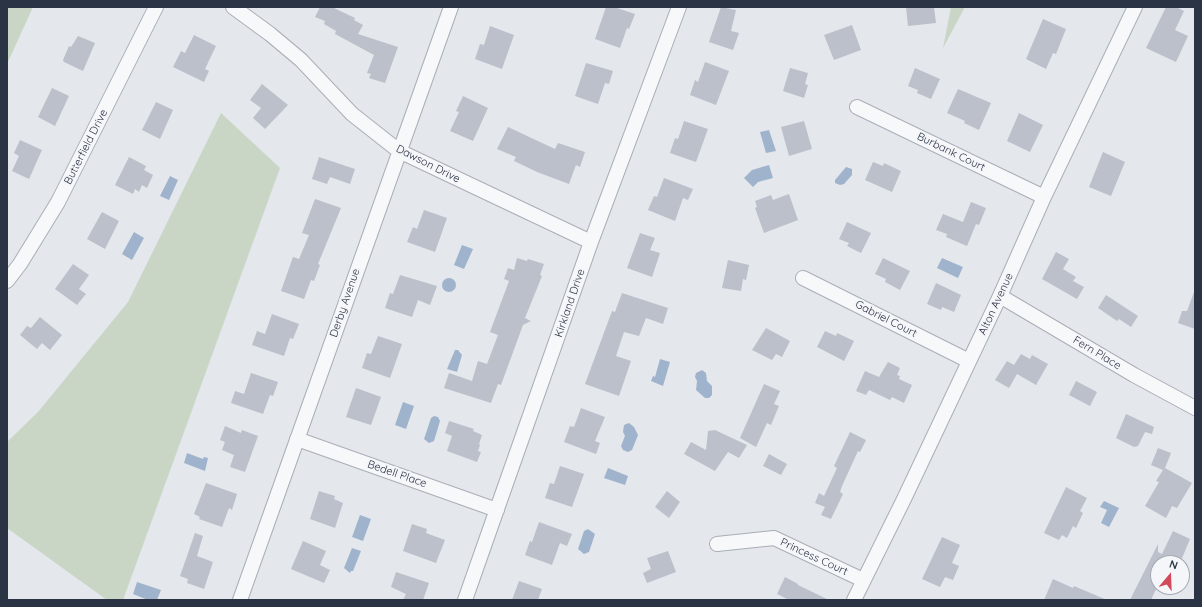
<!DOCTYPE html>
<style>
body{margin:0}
#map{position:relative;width:1202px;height:607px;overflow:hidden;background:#e4e7ec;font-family:Quicksand,sans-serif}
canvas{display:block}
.frame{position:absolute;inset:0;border:8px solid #2b3445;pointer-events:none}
.north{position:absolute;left:1150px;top:555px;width:40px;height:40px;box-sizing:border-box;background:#f4f6f9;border:1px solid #a4a8b1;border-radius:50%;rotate:19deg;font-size:11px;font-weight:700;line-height:16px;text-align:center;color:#2b3445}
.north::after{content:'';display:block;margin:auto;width:14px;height:18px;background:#d1495b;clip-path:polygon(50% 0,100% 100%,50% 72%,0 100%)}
</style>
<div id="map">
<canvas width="1202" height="607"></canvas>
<div class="frame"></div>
<div class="north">N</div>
</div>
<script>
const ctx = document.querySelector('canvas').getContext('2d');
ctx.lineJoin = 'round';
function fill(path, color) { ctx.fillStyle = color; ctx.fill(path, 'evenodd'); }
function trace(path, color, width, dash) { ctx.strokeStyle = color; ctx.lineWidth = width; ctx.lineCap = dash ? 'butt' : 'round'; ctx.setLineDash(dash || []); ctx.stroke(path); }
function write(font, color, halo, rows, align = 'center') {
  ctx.font = font + ' Quicksand,sans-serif'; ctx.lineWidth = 4; ctx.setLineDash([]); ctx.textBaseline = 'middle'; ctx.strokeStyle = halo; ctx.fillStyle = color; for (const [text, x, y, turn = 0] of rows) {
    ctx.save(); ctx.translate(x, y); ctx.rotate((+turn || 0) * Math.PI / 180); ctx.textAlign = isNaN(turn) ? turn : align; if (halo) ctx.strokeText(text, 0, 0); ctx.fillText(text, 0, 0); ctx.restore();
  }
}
fill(new Path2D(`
 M 7,7 L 33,7 L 7,64 Z
 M 951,7 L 965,7 L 943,48 Z
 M 221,113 L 280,168 L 123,600 L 107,600 L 7,528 L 7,442 L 38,412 L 128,302 Z`), '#c9d6c5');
fill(new Path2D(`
 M 769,130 L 776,151 L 766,153 L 760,132 Z
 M 769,165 L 773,178 L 758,182 L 753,187 L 744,178 L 752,170 Z
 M 846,167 L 852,169 L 852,175 L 844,184 L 840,185 L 835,183 L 835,180 Z
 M 170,176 L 178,180 L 169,200 L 160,196 Z
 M 134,232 L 144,238 L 132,260 L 122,254 Z
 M 462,245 L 473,249 L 464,269 L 454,265 Z
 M 942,258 L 963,267 L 958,278 L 937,268 Z
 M442 285a7 7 0 1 1 14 0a7 7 0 1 1-14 0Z
 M 455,350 L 458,350 L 462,355 L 457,372 L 447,369 Z
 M 660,359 L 670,362 L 663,386 L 651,381 L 653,376 L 655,377 Z
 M 702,370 L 706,373 L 707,381 L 712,386 L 712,395 L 709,398 L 705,398 L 696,390 L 697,381 L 695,377 L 696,373 Z
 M 403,402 L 414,406 L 406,429 L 395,425 Z
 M 434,416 L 438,417 L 440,421 L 434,441 L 429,443 L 424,439 L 431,418 Z
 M 629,423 L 634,427 L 638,435 L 632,450 L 628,452 L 623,450 L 621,446 L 625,436 L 623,432 L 624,425 Z
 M 187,453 L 203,459 L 204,457 L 208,458 L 205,471 L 184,463 Z
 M 608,468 L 628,476 L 625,485 L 604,478 Z
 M 1104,501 L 1119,508 L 1109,527 L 1101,523 L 1107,510 L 1100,507 Z
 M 360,515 L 371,519 L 363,541 L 352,537 Z
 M 588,529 L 595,534 L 589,552 L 584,554 L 578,549 L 584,531 Z
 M 352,548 L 361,551 L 353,571 L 351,571 L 350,573 L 344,568 Z
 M 137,582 L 161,590 L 157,600 L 148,600 L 133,594 Z`), '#9fb4cc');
fill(new Path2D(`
 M 320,7 L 332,7 L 355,18 L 354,20 L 363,25 L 358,34 L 398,47 L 385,83 L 369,78 L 371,74 L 367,73 L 374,55 L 335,34 L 336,31 L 324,24 L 325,21 L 315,17 Z
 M 606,7 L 614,7 L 635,14 L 629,29 L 627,28 L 620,48 L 595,39 Z
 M 721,7 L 736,10 L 731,31 L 739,33 L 733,50 L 709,42 Z
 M 906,7 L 934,7 L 936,23 L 908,26 Z
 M 1166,7 L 1176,7 L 1184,11 L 1175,30 L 1188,36 L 1176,62 L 1146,48 Z
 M 1043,19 L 1066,29 L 1056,54 L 1053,53 L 1046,69 L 1026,59 Z
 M 852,25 L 861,50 L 834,60 L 824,35 Z
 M 490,26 L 514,35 L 502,69 L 475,59 L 480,44 L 484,45 Z
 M 194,35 L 216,46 L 205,69 L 209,71 L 204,82 L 173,67 L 181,51 L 185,53 Z
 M 78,36 L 95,43 L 83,71 L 64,62 L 63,60 L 69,46 L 71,47 Z
 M 705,62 L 729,71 L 716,105 L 690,95 L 695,80 L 698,82 Z
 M 586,63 L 613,71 L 609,84 L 605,83 L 598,104 L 575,96 Z
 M 790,68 L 808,73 L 805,84 L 808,85 L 804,98 L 783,91 Z
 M 915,68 L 940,79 L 931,99 L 917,93 L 918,90 L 908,86 Z
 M 262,84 L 288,105 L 265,129 L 253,118 L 261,108 L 250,100 Z
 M 52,88 L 69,96 L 55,126 L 38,117 Z
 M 958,89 L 991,103 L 979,130 L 964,123 L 965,121 L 947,113 Z
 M 463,96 L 488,108 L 473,141 L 450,131 L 459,112 L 456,111 Z
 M 156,102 L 173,110 L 160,139 L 142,130 Z
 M 1019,113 L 1043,125 L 1030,152 L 1007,141 Z
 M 684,121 L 708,129 L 696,162 L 670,153 L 675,138 L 678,139 Z
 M 804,121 L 812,149 L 789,156 L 781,127 Z
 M 508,127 L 555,149 L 558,143 L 585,152 L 580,167 L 576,165 L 569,184 L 537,172 L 514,161 L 516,157 L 497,149 Z
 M 20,140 L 42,150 L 29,179 L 12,171 L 19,156 L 14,153 Z
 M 1103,152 L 1125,162 L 1111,196 L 1089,187 Z
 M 129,157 L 146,166 L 144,170 L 153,175 L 147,188 L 142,185 L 139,192 L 135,189 L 133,194 L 115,185 Z
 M 319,157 L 355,169 L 350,184 L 330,177 L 327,184 L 312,179 Z
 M 873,162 L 883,166 L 884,163 L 901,171 L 892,192 L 865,180 Z
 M 664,178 L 693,189 L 688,200 L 683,198 L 675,221 L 648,210 L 654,196 L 657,197 Z
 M 789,194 L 798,220 L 764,233 L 755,208 L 757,207 L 755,201 L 771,195 L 773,200 Z
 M 315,199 L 341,208 L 318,264 L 320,265 L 314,281 L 311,280 L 304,299 L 281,291 L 293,257 L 299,259 L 309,235 L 302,233 Z
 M 971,202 L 986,208 L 979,225 L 976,224 L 967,246 L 946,237 L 947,234 L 936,230 L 943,214 L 963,222 Z
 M 424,210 L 447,218 L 435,252 L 407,242 L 413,227 L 417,229 Z
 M 102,212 L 119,221 L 105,249 L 87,239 Z
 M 847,222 L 871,233 L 861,253 L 847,246 L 849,243 L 839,239 Z
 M 640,233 L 655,238 L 650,250 L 660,253 L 652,277 L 627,268 Z
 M 1056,252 L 1069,259 L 1063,269 L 1076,277 L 1073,281 L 1084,287 L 1077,299 L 1042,279 Z
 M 517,258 L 527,261 L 528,259 L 544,264 L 540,275 L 542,276 L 525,318 L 531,321 L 523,325 L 501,385 L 498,384 L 491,403 L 444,388 L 449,373 L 472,381 L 478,361 L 487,364 L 498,335 L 490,332 L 509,281 L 504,279 L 508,268 L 514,270 Z
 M 883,258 L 910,271 L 900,290 L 885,282 L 886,279 L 875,274 Z
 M 728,260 L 749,265 L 746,280 L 743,279 L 741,291 L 722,288 Z
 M 73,264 L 89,275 L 79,289 L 86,294 L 77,305 L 55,289 Z
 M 400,275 L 437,286 L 430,305 L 418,300 L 412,317 L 385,308 L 390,293 L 393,294 Z
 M 936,283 L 961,295 L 954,312 L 942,307 L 941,310 L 927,304 Z
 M 1194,292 L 1195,292 L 1195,329 L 1178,323 L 1182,311 L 1187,311 Z
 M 622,293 L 668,308 L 663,324 L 646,318 L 639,336 L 624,332 L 616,356 L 631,361 L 619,396 L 585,384 L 612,311 L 615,312 Z
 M 1106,295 L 1138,316 L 1131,327 L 1119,319 L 1117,321 L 1098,308 Z
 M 272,314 L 299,324 L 293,339 L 290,338 L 284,356 L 252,345 L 257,331 L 265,334 Z
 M 40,317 L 62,335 L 50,350 L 42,343 L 37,349 L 20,335 L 27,326 L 31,328 Z
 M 766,328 L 790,341 L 782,357 L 776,354 L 772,360 L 752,350 Z
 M 825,331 L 836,336 L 837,333 L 854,341 L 844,361 L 817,347 Z
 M 378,336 L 402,344 L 390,378 L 362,368 L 367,353 L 371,354 Z
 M 1021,354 L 1030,359 L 1032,355 L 1048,364 L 1036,385 L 1017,374 L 1009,388 L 995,380 L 1007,361 L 1014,365 Z
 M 888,362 L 900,368 L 897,375 L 900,376 L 899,379 L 912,385 L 904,403 L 892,397 L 890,400 L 869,390 L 866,395 L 856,391 L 865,371 L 879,377 Z
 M 251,373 L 278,382 L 273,396 L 270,395 L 263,414 L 231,403 L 235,391 L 244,394 Z
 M 1076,381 L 1097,392 L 1090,406 L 1069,395 Z
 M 764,384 L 780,391 L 774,404 L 779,406 L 771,425 L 767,423 L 756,447 L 740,438 Z
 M 356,388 L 381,397 L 371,425 L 346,417 Z
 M 581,408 L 605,417 L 595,441 L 600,443 L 596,454 L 564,442 L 570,426 L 574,427 Z
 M 1126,414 L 1154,427 L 1152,434 L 1145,432 L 1138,446 L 1134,447 L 1116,438 Z
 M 449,421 L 474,429 L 473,431 L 482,435 L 479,444 L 480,445 L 478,451 L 481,452 L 477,462 L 447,451 L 452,436 L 445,433 Z
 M 225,426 L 241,433 L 242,430 L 258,436 L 245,472 L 230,467 L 234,455 L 222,450 L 225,442 L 220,440 Z
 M 715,430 L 747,445 L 739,458 L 728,452 L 715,471 L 684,454 L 691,442 L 706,450 L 708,431 Z
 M 850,432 L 866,440 L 860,452 L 858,451 L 842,486 L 840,492 L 843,494 L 831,519 L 821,515 L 825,507 L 815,503 L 819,493 L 824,496 L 837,468 L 834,466 Z
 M 1158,448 L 1171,453 L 1165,468 L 1192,483 L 1177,508 L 1172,506 L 1166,518 L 1145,506 L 1159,482 L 1156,481 L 1163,470 L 1151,465 Z
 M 769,454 L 787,464 L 781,475 L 763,466 Z
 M 560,466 L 584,474 L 572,507 L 545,498 L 550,483 L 554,484 Z
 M 206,483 L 237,494 L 232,510 L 229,508 L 222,527 L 199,519 L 200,517 L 194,514 Z
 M 1066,487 L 1087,498 L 1080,511 L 1083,513 L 1076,528 L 1073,526 L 1067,538 L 1062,535 L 1059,540 L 1044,533 Z
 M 319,491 L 335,496 L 334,499 L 343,503 L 335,528 L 310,519 Z
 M 667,491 L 680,502 L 669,518 L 655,507 Z
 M 539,522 L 572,534 L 567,546 L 560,543 L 552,565 L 525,555 L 530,541 L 532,542 Z
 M 412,524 L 427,529 L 426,533 L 445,540 L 436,563 L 403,551 Z
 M 1173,531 L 1190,539 L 1180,563 L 1158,563 L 1158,585 L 1151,600 L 1130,600 L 1158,544 L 1158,552 L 1162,554 Z
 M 195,533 L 203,536 L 197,556 L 213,562 L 204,589 L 187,583 L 188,579 L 180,576 Z
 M 942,537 L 960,545 L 952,563 L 959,566 L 953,580 L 945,577 L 940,587 L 922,579 Z
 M 303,541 L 326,551 L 320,565 L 330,570 L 324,583 L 291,569 Z
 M 668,551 L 676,572 L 647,583 L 643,573 L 651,569 L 647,558 Z
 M 396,572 L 429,583 L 423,600 L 403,600 L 406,594 L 391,587 Z
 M 785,577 L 798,584 L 798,585 L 829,600 L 789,600 L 777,594 Z
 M 1053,579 L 1073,588 L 1074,586 L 1107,600 L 1044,600 Z
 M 519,581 L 542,589 L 538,600 L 512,600 Z`), '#bbc0ca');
const street = new Path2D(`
 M 233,7 L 270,34 L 301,60 L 352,114 L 399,151 L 591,242
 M 857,107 L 1044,197
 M 803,278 L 969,361
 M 7,281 L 20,264 L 58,202 L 156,7
 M 1000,296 L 1134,375 L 1195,408
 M 297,439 L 497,510
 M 717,544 L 774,538 L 863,580
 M 240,600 L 451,7
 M 465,600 L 591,242 L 679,7
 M 854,600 L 904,499 L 1000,296 L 1044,197 L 1135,7`);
trace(street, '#a9aeb7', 16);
trace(street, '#f7f8fa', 14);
write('11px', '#2b3445', '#f4f6f9', [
 ["Butterfield Drive",86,147,-63],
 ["Burbank Court",951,152,26],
 ["Dawson Drive",428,164,27],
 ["Derby Avenue",345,303,-71],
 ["Kirkland Drive",570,303,-71],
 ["Alton Avenue",996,304,-65],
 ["Gabriel Court",886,319,27],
 ["Fern Place",1097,353,31],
 ["Bedell Place",397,474,19],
 ["Princess Court",814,557,25]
]);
</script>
